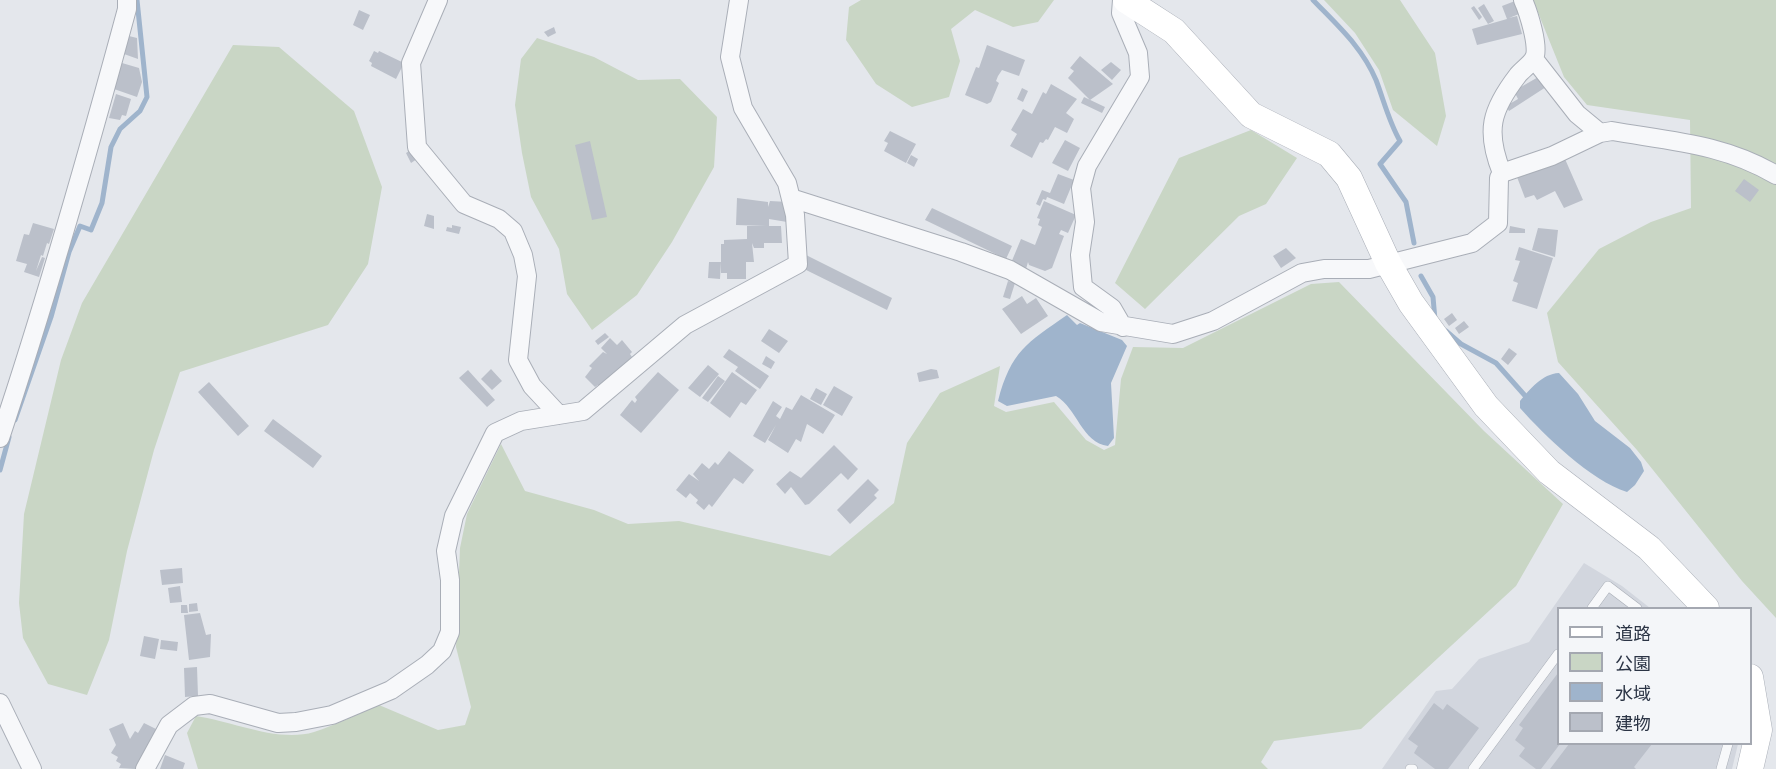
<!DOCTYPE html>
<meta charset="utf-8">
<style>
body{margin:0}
#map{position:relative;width:1776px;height:769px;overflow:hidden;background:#e4e7ec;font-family:"Asap Condensed","Noto Sans JP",sans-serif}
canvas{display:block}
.legend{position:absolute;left:1557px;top:607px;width:195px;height:138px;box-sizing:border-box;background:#f4f6f9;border:2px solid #a4a8b1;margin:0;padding:8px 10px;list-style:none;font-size:18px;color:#2b3445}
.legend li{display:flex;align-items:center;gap:12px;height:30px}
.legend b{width:30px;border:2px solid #a4a8b1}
</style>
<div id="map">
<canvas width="1776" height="769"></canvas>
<ul class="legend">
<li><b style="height:8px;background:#fff"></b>道路</li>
<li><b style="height:16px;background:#c9d6c5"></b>公園</li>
<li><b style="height:16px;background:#9fb4cc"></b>水域</li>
<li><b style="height:16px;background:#bbc0ca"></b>建物</li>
</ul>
</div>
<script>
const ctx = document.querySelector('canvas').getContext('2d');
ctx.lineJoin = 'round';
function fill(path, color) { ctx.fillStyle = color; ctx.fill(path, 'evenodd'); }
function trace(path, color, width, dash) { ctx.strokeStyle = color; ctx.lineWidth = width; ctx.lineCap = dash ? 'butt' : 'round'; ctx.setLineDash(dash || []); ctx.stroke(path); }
fill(new Path2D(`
 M 1584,563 L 1622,586 L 1650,608 L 1558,608 L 1558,744 L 1738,744 L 1732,769 L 1382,769 L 1436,691 L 1452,689 L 1479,659 L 1529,642 Z`), '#d2d6de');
fill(new Path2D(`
 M 861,0 L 1054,0 L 1038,22 L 1013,27 L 975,10 L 951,29 L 960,61 L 949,97 L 912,107 L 876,84 L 846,40 L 849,7 Z
 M 1324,0 L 1400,0 L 1435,53 L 1446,116 L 1437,146 L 1393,110 L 1379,70 L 1355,33 Z
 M 1533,0 L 1776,0 L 1776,618 L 1742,581 L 1637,450 L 1558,362 L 1547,313 L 1599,249 L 1651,222 L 1691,208 L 1690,120 L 1587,105 L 1564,77 Z
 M 537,38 L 594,57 L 638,80 L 680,79 L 717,117 L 714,167 L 672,242 L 637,295 L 592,330 L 567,294 L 559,249 L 531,197 L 522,153 L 515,105 L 521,59 Z
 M 233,45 L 279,47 L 354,111 L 382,187 L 368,264 L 328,325 L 180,372 L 154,450 L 127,551 L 109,640 L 87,695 L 48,684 L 23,638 L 19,603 L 24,514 L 61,360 L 82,303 Z
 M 1251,130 L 1297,158 L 1266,204 L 1239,216 L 1145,309 L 1115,283 L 1179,158 Z
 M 1339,282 L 1484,431 L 1563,504 L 1516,586 L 1361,729 L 1274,741 L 1261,762 L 1268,769 L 198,769 L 187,733 L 196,716 C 232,721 278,743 314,732 C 336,725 357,714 379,705 L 438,730 L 465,725 L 471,707 L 456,647 L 460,548 L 467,514 L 501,444 L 525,491 L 594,510 L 628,524 L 679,521 L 830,556 L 894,503 L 907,443 L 940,393 L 1000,366 L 994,406 L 1006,412 L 1054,402 L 1086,440 L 1104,450 L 1115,445 L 1121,379 L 1133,347 L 1183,348 L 1311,284 Z`), '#c9d6c5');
fill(new Path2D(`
 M 1067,315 L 1077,325 L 1080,323 L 1122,340 L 1127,346 L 1111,383 L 1114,438 L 1108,446 C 1082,443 1077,408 1056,396 L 1007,406 L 998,401 C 1011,351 1027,343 1067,315 Z
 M 1559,373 L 1578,394 L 1595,421 L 1630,448 L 1641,462 L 1644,471 L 1635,485 L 1627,492 C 1591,481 1544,435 1520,408 L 1520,401 C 1530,389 1542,374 1559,373 Z`), '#9fb4cc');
trace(new Path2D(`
 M 1313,0 C 1338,26 1362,47 1376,80 C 1384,101 1389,122 1400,141 L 1380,164 L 1406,202 L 1414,243
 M 1421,276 L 1433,297 L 1435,320
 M 1446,331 L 1461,344 L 1496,363 L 1528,399
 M 15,420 L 51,317 L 69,252 L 80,226 L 91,230 L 102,203 L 111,147 L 120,129 L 140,111 L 147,97 L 137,0
 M 0,470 L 9,437`), '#9fb4cc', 5);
fill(new Path2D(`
 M 1515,1 L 1519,14 L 1509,18 L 1517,16 L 1522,34 L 1477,45 L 1472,29 L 1507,19 L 1502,6 Z
 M 1484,4 L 1494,21 L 1488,24 L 1478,8 Z
 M 1474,6 L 1482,17 L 1479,20 L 1471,8 Z
 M 359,10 L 370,15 L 363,30 L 353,25 Z
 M 554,27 L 556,33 L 548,37 L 544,32 Z
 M 129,36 L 137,38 L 138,59 L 124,54 Z
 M 987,45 L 1025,60 L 1019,76 L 1002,70 L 998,76 L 996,81 L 999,83 L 991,102 L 987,104 L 965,95 L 976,67 L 979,68 Z
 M 374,51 L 378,53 L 379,51 L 404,63 L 396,79 L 371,66 L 372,63 L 369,61 Z
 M 1080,56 L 1113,84 L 1090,100 L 1068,78 L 1074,71 L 1070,68 Z
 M 1111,62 L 1121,70 L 1112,80 L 1101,70 Z
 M 122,63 L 139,68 L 142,82 L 137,97 L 114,89 Z
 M 1540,76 L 1546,87 L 1509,111 L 1506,106 L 1518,99 L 1514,91 Z
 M 1051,84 L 1077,99 L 1066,113 L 1074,119 L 1067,133 L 1055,127 L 1048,140 L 1046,139 L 1043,143 L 1040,142 L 1032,158 L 1010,146 L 1017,134 L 1011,130 L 1023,109 L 1032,114 L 1043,92 L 1046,94 Z
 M 1022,88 L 1028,91 L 1023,102 L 1017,99 Z
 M 116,94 L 131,99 L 126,116 L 122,115 L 120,120 L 109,118 Z
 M 1084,97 L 1105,107 L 1102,113 L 1081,103 Z
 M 890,131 L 916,144 L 906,163 L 884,151 L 888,143 L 884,141 Z
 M 1065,140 L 1080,148 L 1068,171 L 1052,163 Z
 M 590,141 L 607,217 L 592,220 L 575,145 Z
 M 414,148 L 420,157 L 411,163 L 406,153 Z
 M 911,155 L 918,159 L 914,167 L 907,163 Z
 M 1565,159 L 1583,200 L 1564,208 L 1555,191 L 1537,200 L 1534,195 L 1525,198 L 1517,177 Z
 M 1058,174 L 1074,180 L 1064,204 L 1047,197 L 1046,200 L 1043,199 L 1040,206 L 1036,204 L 1042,190 L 1050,193 Z
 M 1744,179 L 1759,190 L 1750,202 L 1735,191 Z
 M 737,198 L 768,202 L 768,207 L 770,201 L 788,202 L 787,222 L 769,219 L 769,226 L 781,226 L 782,243 L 764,243 L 764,248 L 754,248 L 752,243 L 754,262 L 746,262 L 746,279 L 727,279 L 727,273 L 721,273 L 721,244 L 724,244 L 724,240 L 747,239 L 747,226 L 766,226 L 736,225 Z
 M 1044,201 L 1076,215 L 1068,233 L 1061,230 L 1059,234 L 1064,236 L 1052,268 L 1045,271 L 1029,265 L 1028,262 L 1026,269 L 1011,263 L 1021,239 L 1035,245 L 1042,227 L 1038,225 L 1040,219 L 1037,218 Z
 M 932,208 L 1012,246 L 1006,259 L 925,220 Z
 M 427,214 L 434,216 L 434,229 L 424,226 Z
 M 33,223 L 54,229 L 49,244 L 47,243 L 43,256 L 41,255 L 36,271 L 42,257 L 45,258 L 39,277 L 24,272 L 27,264 L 16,261 L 24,234 L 29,235 Z
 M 452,225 L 461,227 L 459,234 L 446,231 L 447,227 L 452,228 Z
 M 1510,226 L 1525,229 L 1525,233 L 1509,233 Z
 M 1538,228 L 1558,230 L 1555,257 L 1532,250 Z
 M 1519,247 L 1553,258 L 1537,309 L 1512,301 L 1518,283 L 1513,281 L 1520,261 L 1515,260 Z
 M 1286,248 L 1296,258 L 1281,268 L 1273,256 Z
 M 802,253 L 892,298 L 887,310 L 796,265 Z
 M 709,262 L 721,262 L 720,279 L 708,278 Z
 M 1008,281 L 1015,283 L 1010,299 L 1003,297 Z
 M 1022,296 L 1027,304 L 1036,298 L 1048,316 L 1021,334 L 1002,309 Z
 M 1452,313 L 1457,320 L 1449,326 L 1444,319 Z
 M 1464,321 L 1469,327 L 1459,334 L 1455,328 Z
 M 769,329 L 788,341 L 779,353 L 761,341 Z
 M 605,333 L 609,337 L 598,345 L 595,341 Z
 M 610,338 L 617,345 L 622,340 L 632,352 L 630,354 L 632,357 L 600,387 L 598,385 L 595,387 L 585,377 L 592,368 L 589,366 L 603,352 L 607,354 L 601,348 Z
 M 1509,348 L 1517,354 L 1508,365 L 1501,359 Z
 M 729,349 L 769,376 L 760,389 L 735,371 L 738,367 L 723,357 Z
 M 766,356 L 775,362 L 771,369 L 762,364 Z
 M 708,365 L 719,374 L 700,397 L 688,388 Z
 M 491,369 L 502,381 L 492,390 L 481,379 Z
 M 931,369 L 937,370 L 939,378 L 919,382 L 917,373 Z
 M 468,370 L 495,400 L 487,407 L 459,378 Z
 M 658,372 L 679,390 L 641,433 L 620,415 L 632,400 L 635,403 L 637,400 L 635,397 Z
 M 732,372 L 757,390 L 746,405 L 741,402 L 730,418 L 710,403 Z
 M 718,376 L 725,381 L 708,402 L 702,398 Z
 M 209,382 L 249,426 L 238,436 L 198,392 Z
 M 834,386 L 853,397 L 842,416 L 823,405 Z
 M 816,388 L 827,394 L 821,405 L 810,399 Z
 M 801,395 L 835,415 L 823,434 L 807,424 L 801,442 L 796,439 L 788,453 L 768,440 L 776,425 L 765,443 L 753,436 L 773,401 L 782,407 L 776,416 L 780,419 L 786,407 L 792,410 Z
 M 273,419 L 322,456 L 313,468 L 264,431 Z
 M 834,445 L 858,469 L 848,480 L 841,473 L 809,504 L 805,505 L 791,487 L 785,494 L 776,484 L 790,471 L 801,478 Z
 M 729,451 L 754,470 L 743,484 L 734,478 L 712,507 L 709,504 L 704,510 L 696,503 L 698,500 L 690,493 L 686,498 L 676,490 L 689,474 L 699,481 L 693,474 L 702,463 L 709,469 L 715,462 L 718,465 Z
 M 868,479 L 879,490 L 874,495 L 877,498 L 850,524 L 837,510 Z
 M 182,568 L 183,583 L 162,585 L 160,570 Z
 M 180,586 L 182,602 L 170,603 L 168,588 Z
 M 197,603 L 198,611 L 189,612 L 189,604 Z
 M 181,605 L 187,605 L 188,613 L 181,613 Z
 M 200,613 L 206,635 L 211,634 L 210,657 L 189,660 L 184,615 Z
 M 144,636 L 159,639 L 155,659 L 140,656 Z
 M 161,640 L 178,642 L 177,651 L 160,649 Z
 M 197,667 L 198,696 L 185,697 L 184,668 Z
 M 1558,673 L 1560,744 L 1541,769 L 1536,769 L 1519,756 L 1525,748 L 1515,740 L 1523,728 L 1519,725 Z
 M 1434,703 L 1443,710 L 1447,704 L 1479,728 L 1448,769 L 1435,769 L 1414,753 L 1418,746 L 1408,739 Z
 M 123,723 L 130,739 L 135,731 L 138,733 L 144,723 L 156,729 L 135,769 L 119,768 L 121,764 L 116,761 L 118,757 L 111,753 L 116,745 L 109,729 Z
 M 1569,744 L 1652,744 L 1634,767 L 1636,769 L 1550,769 Z
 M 165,755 L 185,763 L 183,769 L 160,769 Z`), '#bbc0ca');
const lane = new Path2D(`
 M 1592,608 L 1608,586 L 1637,608
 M 1410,769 L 1413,769
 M 1473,769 L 1558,654
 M 1721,769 L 1728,744`);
const street = new Path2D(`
 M 438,0 L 411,63 L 417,147 L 464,204 L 499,219 L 513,231 L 523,255 L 527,276 L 518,360 L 532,386 L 559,415
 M 1122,0 L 1121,13 L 1138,53 L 1140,77 L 1087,166 L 1081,188 L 1085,222 L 1080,255 L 1083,287 L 1112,308 L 1123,327
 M 1534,59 L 1577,114 L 1600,133
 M 1502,173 L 1552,156 L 1600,133 L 1612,131 C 1670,141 1724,144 1776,175
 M 791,198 L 961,252 L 1010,270 L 1101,322 L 1173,334 L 1213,321 L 1302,273 L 1324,269 L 1369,269 L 1472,243 L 1498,223 L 1499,178 L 1502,173 C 1485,131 1491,110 1518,75 C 1523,69 1531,64 1534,58 C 1540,48 1528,11 1523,0
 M 0,438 C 47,297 88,153 127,9 L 127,0
 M 0,703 L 32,769
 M 145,769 L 169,725 L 194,706 L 210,704 L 278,723 L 296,722 L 332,715 L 391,690 L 427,665 L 442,651 L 450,632 L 450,580 L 446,551 L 454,516 L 495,433 L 521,421 L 583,411 L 685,325 L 798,264 L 795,215 L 787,183 L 743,108 L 730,57 L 739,0`);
const secondary = new Path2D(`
 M 1126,0 L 1174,31 L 1251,115 L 1329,154 L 1349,178 L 1388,263 L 1411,303 L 1486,406 L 1549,472 L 1649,548 L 1706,608
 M 1750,769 L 1759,730 L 1750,677`);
trace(lane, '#a9aeb7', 10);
trace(street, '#a9aeb7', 20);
trace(secondary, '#a9aeb7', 27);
trace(lane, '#f7f8fa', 9);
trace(street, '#f7f8fa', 18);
trace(secondary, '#fff', 26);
</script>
